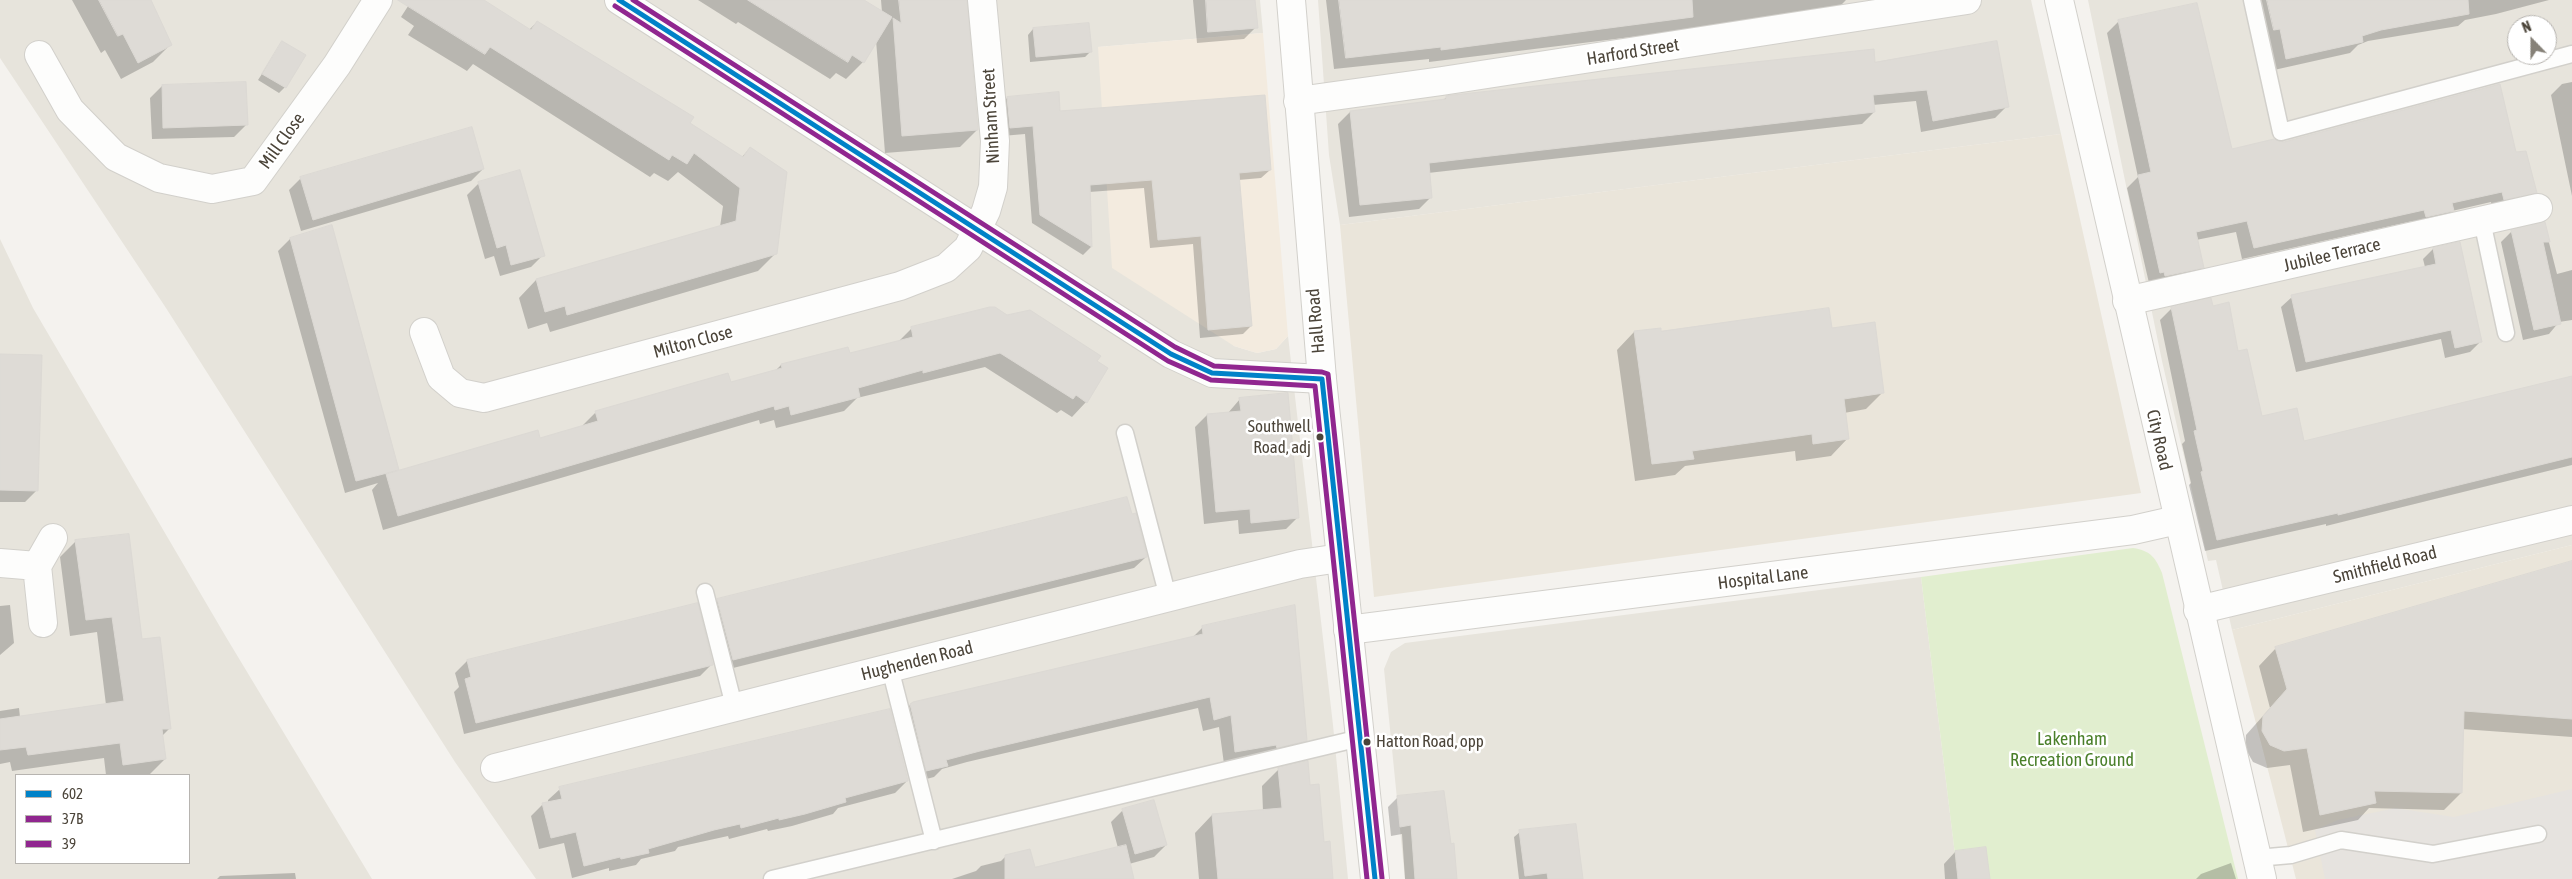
<!DOCTYPE html>
<style>
body{margin:0}
#map{position:relative;width:2572px;height:879px;overflow:hidden;background:#f4f2ee;font-family:"Asap Condensed",sans-serif}
canvas{display:block}
.legend{position:absolute;left:15px;top:774px;width:175px;height:90px;box-sizing:border-box;background:#fff;border:1px solid #b7b4b0;margin:0;padding:6px 9px;list-style:none;font-size:15px;color:#4b4439}
.legend li{display:flex;align-items:center;gap:10px;height:25px}
.legend b{width:25px;border:1px solid #b7b4b0}
.north{position:absolute;left:2507px;top:15px;width:50px;height:50px;box-sizing:border-box;background:#fff;border:1px solid #b7b4b0;border-radius:50%;rotate:338deg;font-size:14px;font-weight:700;line-height:20px;text-align:center;color:#4b4439}
.north::after{content:'';display:block;margin:auto;width:18px;height:22px;background:#868178;clip-path:polygon(50% 0,100% 100%,50% 72%,0 100%)}
</style>
<div id="map">
<canvas width="2572" height="879"></canvas>
<ul class="legend">
<li><b style="height:6px;background:#0082c8"></b>602</li>
<li><b style="height:6px;background:#90268f"></b>37B</li>
<li><b style="height:6px;background:#90268f"></b>39</li>
</ul>
<div class="north">N</div>
</div>
<script>
const ctx = document.querySelector('canvas').getContext('2d');
ctx.lineJoin = 'round';
function fill(path, color) { ctx.fillStyle = color; ctx.fill(path, 'evenodd'); }
function trace(path, color, width, dash) { ctx.strokeStyle = color; ctx.lineWidth = width; ctx.lineCap = dash ? 'butt' : 'round'; ctx.setLineDash(dash || []); ctx.stroke(path); }
function write(font, color, halo, rows, align = 'center') {
  ctx.font = font + ' "Asap Condensed",sans-serif'; ctx.lineWidth = 5; ctx.setLineDash([]); ctx.textBaseline = 'middle'; ctx.strokeStyle = halo; ctx.fillStyle = color; for (const [text, x, y, turn = 0] of rows) {
    ctx.save(); ctx.translate(x, y); ctx.rotate((+turn || 0) * Math.PI / 180); ctx.textAlign = isNaN(turn) ? turn : align; if (halo) ctx.strokeText(text, 0, 0); ctx.fillText(text, 0, 0); ctx.restore();
  }
}
fill(new Path2D(`
 M 0,0 L 1260,0 L 1263,33 L 1098,47 L 1234,346 L 1257,353 L 1276,349 L 1288,336 L 1333,725 L 1348,879 L 536,879 L 455,762 L 166,308 L 0,58 Z
 M 1318,0 L 2031,0 L 2061,134 L 1340,225 L 1329,155 Z
 M 2088,0 L 2572,0 L 2572,545 L 2232,630 L 2216,560 L 2208,561 L 2162,361 ZM 2517,25 L 2547,25 L 2547,55 L 2517,55 Z
 M 0,239 L 33,308 L 226,637 L 372,879 L 0,879 ZM 16,775 L 189,775 L 189,863 L 16,863 Z
 M 1921,577 L 1958,879 L 1405,879 L 1384,669 L 1391,652 L 1405,643 Z`), '#e7e4dc');
fill(new Path2D(`
 M 1263,33 L 1288,336 L 1276,349 L 1257,353 L 1234,346 L 1112,268 L 1098,47 Z`), '#f3ebdf');
fill(new Path2D(`
 M 2061,134 L 2141,493 L 1374,597 L 1340,225 Z
 M 2572,545 L 2572,879 L 2296,879 L 2232,630 Z`), '#eae5da');
fill(new Path2D(`
 M 2133,548 C 2151,551 2155,557 2162,573 L 2238,879 L 1958,879 L 1921,577 Z`), '#e1eecf');
fill(new Path2D(`
 M 2572,789 L 2572,879 L 2325,879 L 2315,830 L 2338,820 L 2395,808 L 2454,817 Z`), '#e6e3df');
fill(new Path2D(`
 M 72,0 L 149,0 L 170,45 L 153,62 L 121,79 L 105,50 L 101,53 Z
 M 412,0 L 482,0 L 529,30 L 537,22 L 741,158 L 750,148 L 776,253 L 758,271 L 550,332 L 547,323 L 528,329 L 519,298 L 536,280 L 720,227 L 723,206 L 678,172 L 668,181 L 654,173 L 650,177 L 473,64 L 467,71 L 408,35 L 414,26 L 401,17 Z
 M 698,0 L 861,0 L 882,12 L 881,0 L 966,0 L 977,130 L 960,147 L 885,153 L 876,40 L 863,62 L 846,79 L 836,73 L 830,79 L 738,22 L 736,24 Z
 M 1193,0 L 1254,0 L 1256,27 L 1244,39 L 1197,43 Z
 M 1326,0 L 1846,0 L 1834,12 L 1429,62 L 1429,59 L 1334,69 Z
 M 2253,0 L 2549,0 L 2496,14 L 2465,20 L 2458,26 L 2368,41 L 2358,45 L 2350,53 L 2274,70 Z
 M 2119,21 L 2232,150 L 2284,143 L 2515,154 L 2536,192 L 2524,204 L 2493,211 L 2491,202 L 2452,211 L 2441,222 L 2415,228 L 2413,221 L 2242,259 L 2236,232 L 2196,240 L 2203,267 L 2191,279 L 2149,283 L 2127,188 L 2138,177 L 2107,33 Z
 M 1033,29 L 1091,51 L 1085,57 L 1030,62 L 1028,35 Z
 M 282,43 L 285,87 L 279,93 L 258,80 Z
 M 1874,64 L 2007,106 L 1995,118 L 1921,132 L 1916,101 L 1873,105 L 1874,112 L 1862,124 L 1428,173 L 1431,197 L 1419,209 L 1349,217 L 1338,124 L 1350,112 L 1443,100 L 1447,97 Z
 M 2572,82 L 2572,196 L 2551,95 L 2562,84 Z
 M 162,86 L 246,125 L 234,137 L 152,139 L 150,98 Z
 M 1007,98 L 1270,170 L 1261,178 L 1238,180 L 1251,326 L 1243,334 L 1200,338 L 1193,244 L 1150,248 L 1144,188 L 1089,192 L 1091,247 L 1083,255 L 1032,223 L 1025,134 L 1002,136 L 999,106 Z
 M 483,169 L 471,181 L 301,231 L 289,190 L 301,178 Z
 M 479,183 L 543,255 L 531,267 L 500,276 L 494,256 L 485,259 L 467,195 Z
 M 2544,223 L 2557,274 L 2572,270 L 2572,320 L 2559,322 L 2549,334 L 2523,340 L 2501,242 L 2512,231 Z
 M 290,239 L 398,469 L 394,473 L 540,440 L 581,427 L 596,412 L 730,384 L 775,371 L 781,365 L 849,355 L 898,342 L 911,329 L 990,308 L 1096,362 L 1086,402 L 1072,417 L 1061,410 L 1057,413 L 985,367 L 857,398 L 844,411 L 776,428 L 774,420 L 760,424 L 759,420 L 383,530 L 372,490 L 378,483 L 345,493 L 278,251 Z
 M 2433,249 L 2480,342 L 2470,352 L 2445,358 L 2441,339 L 2296,372 L 2281,307 L 2292,297 L 2425,267 L 2423,259 Z
 M 2212,307 L 2238,352 L 2261,417 L 2303,443 L 2572,377 L 2572,465 L 2326,526 L 2326,524 L 2205,551 L 2189,485 L 2191,483 L 2182,444 L 2185,441 L 2160,320 L 2172,308 Z
 M 1831,330 L 1883,392 L 1866,409 L 1844,413 L 1848,438 L 1831,456 L 1796,461 L 1795,451 L 1685,466 L 1675,475 L 1635,481 L 1617,350 L 1634,332 Z
 M 0,356 L 37,490 L 25,502 L 0,502 Z
 M 1240,399 L 1298,517 L 1286,529 L 1239,534 L 1238,520 L 1204,524 L 1195,427 L 1207,415 L 1228,413 Z
 M 76,541 L 141,641 L 170,728 L 162,736 L 165,759 L 149,775 L 106,775 L 104,758 L 12,771 L 10,762 L 0,764 L 0,711 L 19,708 L 20,717 L 106,705 L 97,632 L 70,636 L 60,557 Z
 M 1146,557 L 1134,568 L 721,671 L 706,612 L 718,600 Z
 M 2572,562 L 2572,737 L 2462,729 L 2461,793 L 2444,810 L 2369,808 L 2358,820 L 2303,832 L 2290,765 L 2267,768 L 2253,762 L 2245,748 L 2246,735 L 2270,708 L 2259,666 L 2276,648 Z
 M 10,605 L 14,643 L 0,655 L 0,606 Z
 M 697,605 L 712,664 L 700,676 L 464,734 L 454,692 L 459,687 L 455,673 L 467,661 Z
 M 1203,627 L 1305,740 L 1293,752 L 1224,764 L 1219,727 L 1203,731 L 1198,708 L 967,762 L 942,769 L 934,777 L 915,782 L 898,717 L 910,705 L 1192,638 Z
 M 1279,769 L 1309,786 L 1332,879 L 1199,879 L 1195,833 L 1212,815 L 1263,811 L 1262,786 Z
 M 907,781 L 895,793 L 838,808 L 833,814 L 792,826 L 768,831 L 767,829 L 729,839 L 728,836 L 678,847 L 675,851 L 641,859 L 636,865 L 609,871 L 609,868 L 572,878 L 564,843 L 539,849 L 531,816 L 543,804 L 548,803 L 548,800 L 560,789 Z
 M 1397,798 L 1456,879 L 1405,879 L 1402,834 L 1391,836 L 1388,807 Z
 M 1123,810 L 1166,845 L 1154,857 L 1129,864 L 1133,879 L 952,879 L 976,871 L 981,866 L 1001,861 L 1005,857 L 1034,868 L 1118,848 L 1111,822 Z
 M 1520,832 L 1581,879 L 1519,879 L 1514,837 Z
 M 1955,852 L 1989,879 L 1945,879 L 1944,864 Z
 M 2231,863 L 2236,879 L 2196,879 L 2201,874 Z
 M 295,873 L 296,879 L 217,879 L 220,876 Z`), '#0003');
const building = new Path2D(`
 M 99,0 L 151,0 L 172,45 L 138,63 L 123,34 L 118,36 Z
 M 398,0 L 484,0 L 531,30 L 537,21 L 694,117 L 690,123 L 743,157 L 750,147 L 787,172 L 777,254 L 567,315 L 565,306 L 545,312 L 536,279 L 736,221 L 740,188 L 694,153 L 687,164 L 672,155 L 669,160 L 490,47 L 485,54 Z
 M 748,0 L 864,0 L 892,17 L 864,63 L 852,55 L 848,62 Z
 M 899,0 L 967,0 L 978,130 L 902,136 L 893,18 L 901,23 Z
 M 1206,0 L 1255,0 L 1258,28 L 1208,32 Z
 M 1339,0 L 1692,0 L 1693,17 L 1441,50 L 1441,47 L 1346,58 Z
 M 2267,0 L 2468,0 L 2469,14 L 2381,30 L 2362,36 L 2363,42 L 2286,59 L 2280,29 L 2274,30 Z
 M 2197,3 L 2232,149 L 2274,139 L 2284,142 L 2500,84 L 2516,152 L 2526,151 L 2537,193 L 2504,200 L 2502,192 L 2452,203 L 2454,211 L 2426,217 L 2424,210 L 2254,248 L 2247,221 L 2196,232 L 2204,268 L 2165,276 L 2164,272 L 2160,273 L 2138,175 L 2151,172 L 2118,20 Z
 M 1089,23 L 1092,52 L 1036,57 L 1033,28 Z
 M 282,41 L 306,55 L 286,88 L 262,74 Z
 M 1997,41 L 2009,107 L 1933,121 L 1927,90 L 1873,95 L 1875,112 L 1429,163 L 1432,198 L 1360,205 L 1350,111 L 1446,99 L 1446,96 L 1453,95 L 1874,49 L 1875,62 Z
 M 246,82 L 248,125 L 163,128 L 162,85 Z
 M 1059,92 L 1060,111 L 1265,95 L 1271,170 L 1239,173 L 1252,326 L 1208,330 L 1201,236 L 1158,240 L 1152,180 L 1090,185 L 1092,247 L 1040,215 L 1033,126 L 1010,128 L 1007,97 Z
 M 472,127 L 484,169 L 313,220 L 300,177 Z
 M 520,170 L 545,256 L 511,265 L 506,245 L 497,248 L 478,182 Z
 M 2545,222 L 2550,242 L 2543,242 L 2561,324 L 2534,330 L 2511,230 Z
 M 332,225 L 399,470 L 356,481 L 290,238 Z
 M 2460,242 L 2482,342 L 2455,348 L 2451,330 L 2306,362 L 2291,295 L 2436,264 L 2433,248 Z
 M 2211,298 L 2213,306 L 2229,302 L 2238,351 L 2247,349 L 2262,416 L 2297,408 L 2304,441 L 2572,376 L 2572,457 L 2338,515 L 2338,513 L 2217,540 L 2201,472 L 2203,471 L 2194,431 L 2197,430 L 2171,307 Z
 M 990,307 L 995,307 L 1007,315 L 1030,310 L 1101,356 L 1097,361 L 1108,368 L 1087,403 L 1076,395 L 1073,399 L 1000,353 L 923,373 L 923,370 L 858,388 L 860,397 L 791,415 L 789,406 L 775,410 L 774,406 L 398,516 L 386,474 L 538,430 L 540,438 L 598,421 L 595,411 L 728,373 L 731,382 L 782,368 L 781,364 L 848,347 L 850,353 L 913,337 L 911,327 Z
 M 1829,308 L 1832,328 L 1875,322 L 1884,393 L 1844,399 L 1849,439 L 1813,444 L 1812,434 L 1692,451 L 1694,459 L 1652,464 L 1634,331 L 1661,328 L 1661,331 Z
 M 0,354 L 42,355 L 38,491 L 0,490 Z
 M 1288,393 L 1299,518 L 1251,523 L 1250,509 L 1216,512 L 1207,414 L 1241,411 L 1239,398 Z
 M 1127,497 L 1132,514 L 1136,513 L 1147,557 L 733,660 L 717,599 Z
 M 129,534 L 142,639 L 160,637 L 171,729 L 162,729 L 166,759 L 123,765 L 120,743 L 28,755 L 26,747 L 0,750 L 0,719 L 124,701 L 112,617 L 86,620 L 75,540 Z
 M 2572,561 L 2572,719 L 2464,711 L 2462,793 L 2374,791 L 2376,803 L 2320,815 L 2307,748 L 2284,751 L 2270,745 L 2262,731 L 2263,716 L 2287,689 L 2275,647 Z
 M 698,603 L 713,665 L 476,723 L 465,679 L 471,677 L 467,660 Z
 M 1295,605 L 1307,741 L 1277,748 L 1276,745 L 1235,752 L 1231,715 L 1214,720 L 1210,697 L 980,751 L 946,760 L 948,766 L 926,771 L 910,704 L 913,702 L 1203,634 L 1202,626 Z
 M 890,709 L 908,781 L 845,798 L 846,802 L 805,814 L 779,820 L 779,818 L 741,828 L 740,824 L 714,830 L 648,849 L 649,853 L 621,859 L 620,857 L 584,866 L 576,832 L 551,838 L 542,803 L 562,799 L 559,787 Z
 M 1308,761 L 1310,785 L 1319,784 L 1324,842 L 1330,841 L 1333,879 L 1218,879 L 1212,814 L 1282,808 L 1278,768 Z
 M 1444,791 L 1451,844 L 1454,843 L 1457,879 L 1415,879 L 1411,825 L 1400,827 L 1397,796 Z
 M 1154,800 L 1167,845 L 1135,854 L 1122,809 Z
 M 1576,824 L 1583,879 L 1548,879 L 1547,873 L 1525,876 L 1519,830 Z
 M 1126,845 L 1134,879 L 1005,879 L 1005,855 L 1030,849 L 1035,867 Z
 M 1986,847 L 1990,879 L 1958,879 L 1955,851 Z`);
fill(building, '#dedbd6');
trace(building, '#dcd9d4', 1);
const service = new Path2D(`
 M 2252,0 L 2281,132 L 2572,54
 M 2482,221 L 2506,333
 M 1125,433 L 1168,597
 M 705,592 L 734,706
 M 890,668 L 934,841
 M 2257,858 L 2291,855 L 2341,840 L 2433,854 L 2538,834
 M 772,879 L 1360,738`);
const minor = new Path2D(`
 M 619,0 L 1171,354 L 1212,373 L 1322,379
 M 39,55 L 70,110 L 116,157 L 159,178 L 212,189 L 253,181 L 337,65 L 378,0
 M 1298,101 L 1442,81 L 1967,0
 M 2127,301 L 2538,208
 M 424,332 L 441,377 L 460,393 L 484,398 L 900,286 L 946,268 L 968,248 L 986,211 L 993,187 L 995,141 L 982,0
 M 0,563 L 37,566 L 43,623
 M 37,566 L 53,538
 M 2198,610 L 2572,520
 M 1348,630 L 2133,530 L 2177,520
 M 495,768 L 1300,564 L 1340,558`);
const tertiary = new Path2D(`
 M 1291,0 L 1322,379 L 1375,879
 M 2059,0 L 2262,879`);
trace(service, '#d2d0cb', 19);
trace(minor, '#d2d0cb', 30);
trace(tertiary, '#d2d0cb', 30);
trace(service, '#fdfdfc', 16);
trace(minor, '#fdfdfc', 28);
trace(tertiary, '#fdfdfc', 28);
trace(new Path2D(`
 M 619,0 L 1171,354 L 1212,373 L 1322,379 L 1375,879`), '#0082c8', 5);
trace(new Path2D(`
 M 615,6 L 1168,361 L 1211,380 L 1315,386 L 1367,879`), '#90268f', 5);
trace(new Path2D(`
 M 633,0 L 1175,347 L 1214,366 L 1322,372 L 1328,374 L 1382,878`), '#90268f', 5);
for (const [x, y, r, color] of [
 [1320,437,4.5,"#4b4439"],
 [1367,742,4.5,"#4b4439"]
]) { const dot = new Path2D(); dot.arc(x, y, r, 0, 2 * Math.PI); ctx.fillStyle = color; ctx.fill(dot); trace(dot, '#fff', 2); }
write('17px', '#4b4439', '#fff', [
 ["Southwell",1311,427],
 ["Road, adj",1311,448],
 ["Hatton Road, opp",1376,742,"left"]
], 'right');
write('18px', '#4b4439', '#fff', [
 ["Harford Street",1633,52,-9],
 ["Ninham Street",991,116,-93],
 ["Mill Close",282,141,-54],
 ["Jubilee Terrace",2332,255,-13],
 ["Hall Road",1316,321,-95],
 ["Milton Close",693,342,-15],
 ["City Road",2159,440,77],
 ["Smithfield Road",2385,565,-14],
 ["Hospital Lane",1763,578,-7],
 ["Hughenden Road",917,661,-14]
]);
write('18px', '#4a7f2a', '#fff', [
 ["Lakenham",2072,739],
 ["Recreation Ground",2072,760]
]);
</script>
